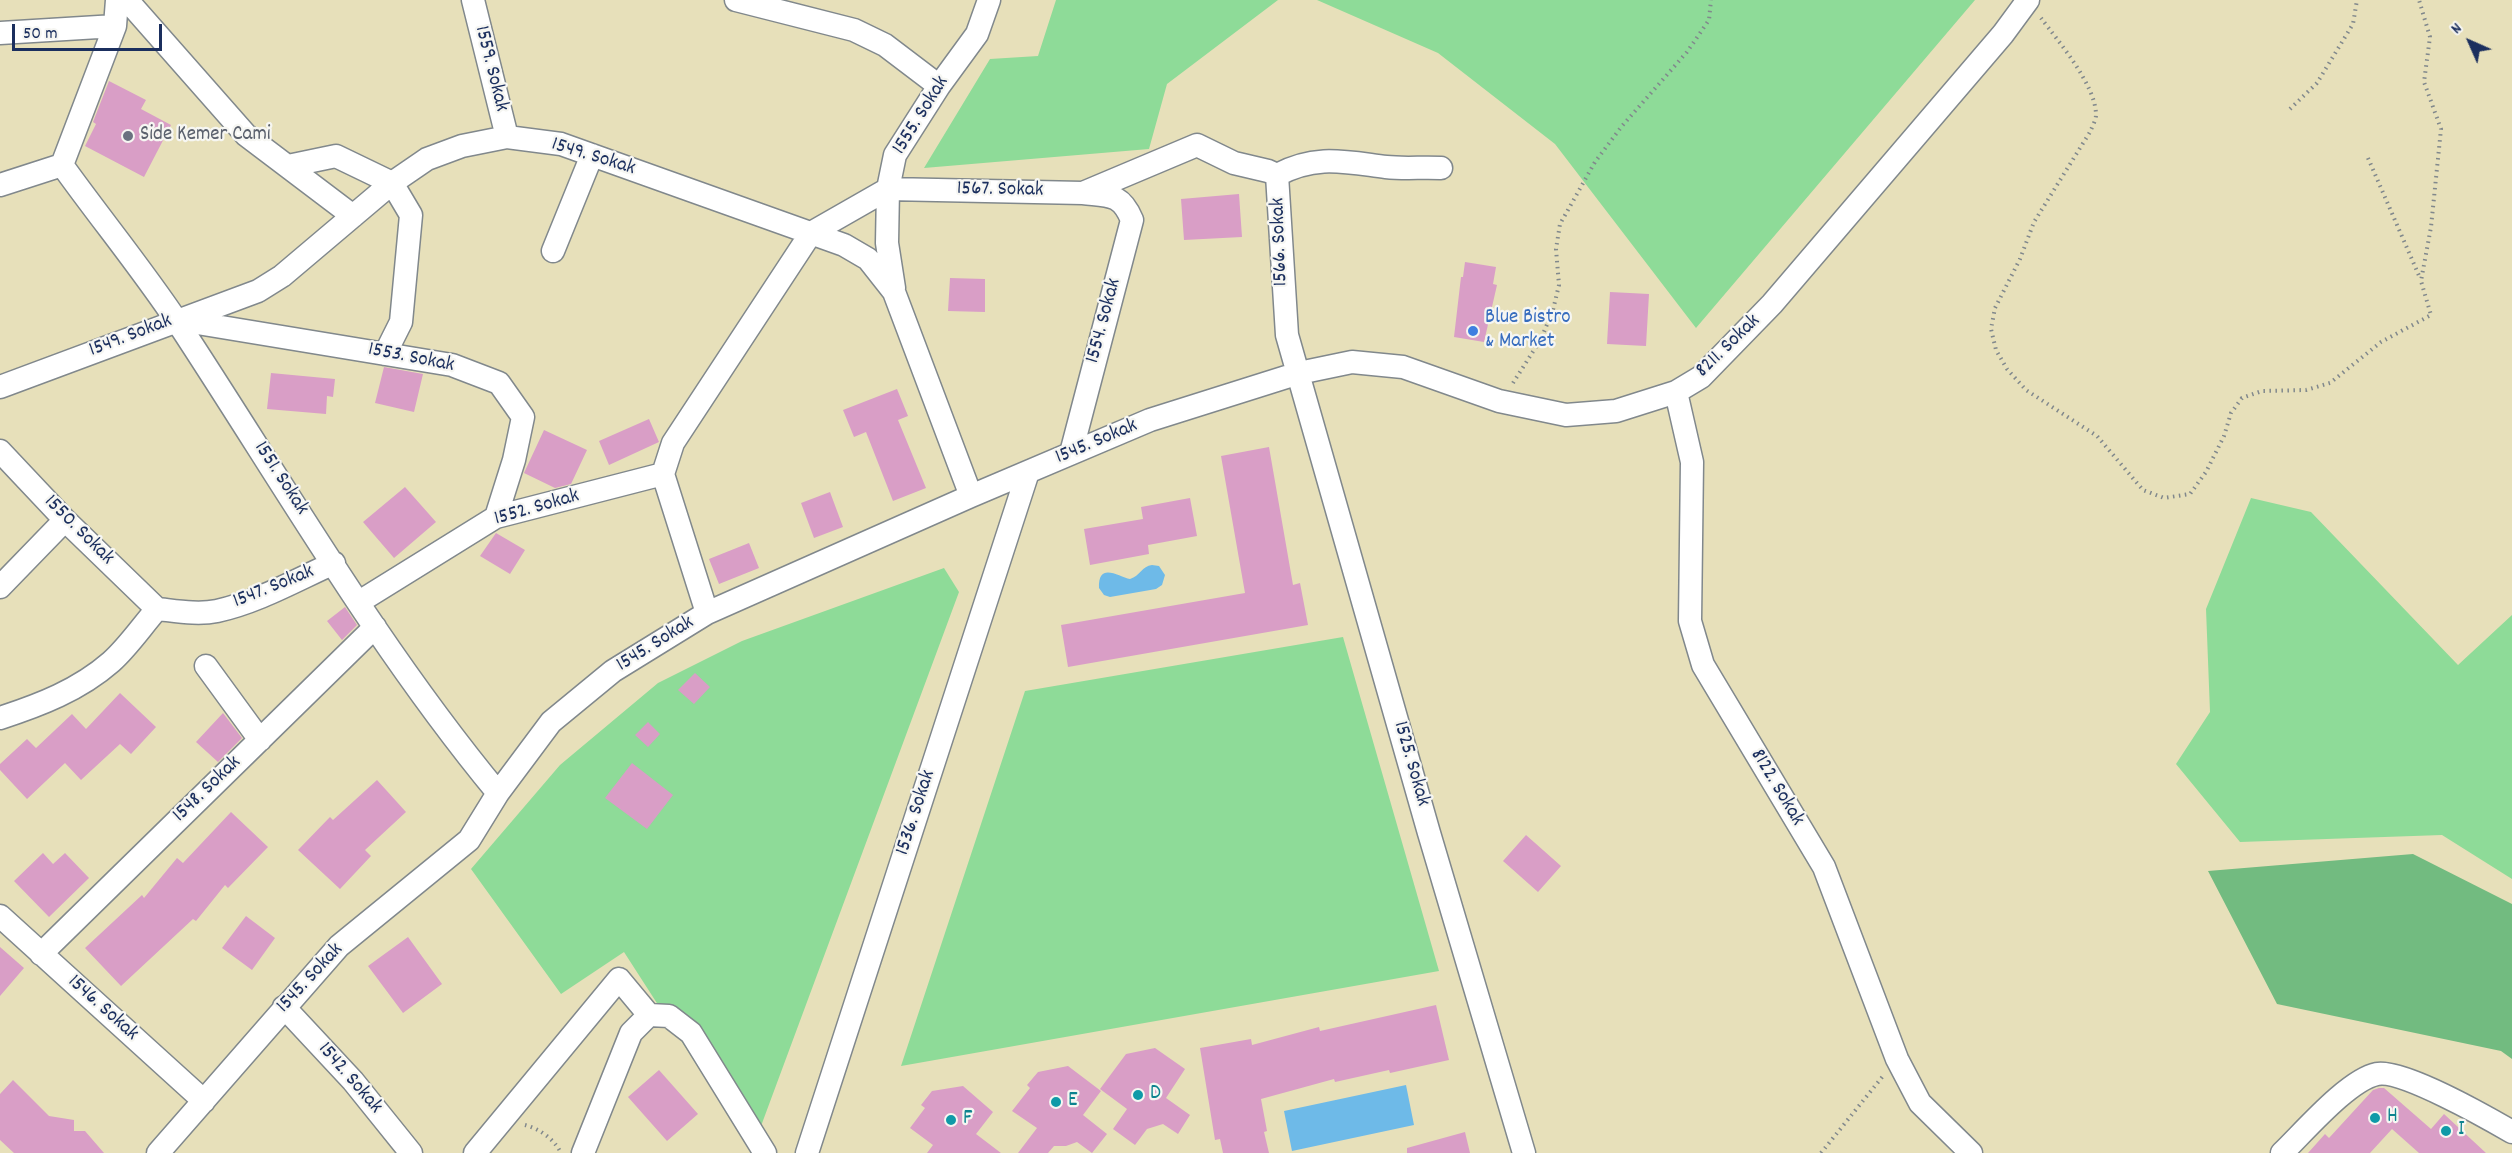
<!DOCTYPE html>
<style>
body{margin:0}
#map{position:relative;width:2512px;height:1153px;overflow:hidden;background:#e7e0ba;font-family:Dekko,sans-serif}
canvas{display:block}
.north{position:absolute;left:2440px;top:12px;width:60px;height:60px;-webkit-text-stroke:4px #f6f6f2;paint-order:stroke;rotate:315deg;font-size:16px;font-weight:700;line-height:24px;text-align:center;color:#1b2f5e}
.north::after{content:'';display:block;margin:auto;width:21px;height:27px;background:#1b2f5e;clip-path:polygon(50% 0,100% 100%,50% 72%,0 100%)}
.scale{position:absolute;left:12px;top:24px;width:150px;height:27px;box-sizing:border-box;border:3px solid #1b2f5e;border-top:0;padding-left:8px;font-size:18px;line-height:21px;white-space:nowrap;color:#1b2f5e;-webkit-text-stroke:4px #f6f6f2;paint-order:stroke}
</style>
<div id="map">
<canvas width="2512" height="1153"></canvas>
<div class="north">N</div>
<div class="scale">50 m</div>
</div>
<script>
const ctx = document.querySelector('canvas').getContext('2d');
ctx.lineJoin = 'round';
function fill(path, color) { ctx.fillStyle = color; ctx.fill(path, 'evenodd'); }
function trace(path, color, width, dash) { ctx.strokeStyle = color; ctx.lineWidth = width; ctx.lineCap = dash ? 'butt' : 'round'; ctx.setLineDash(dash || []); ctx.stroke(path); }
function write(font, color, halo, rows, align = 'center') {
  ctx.font = font + ' Dekko,sans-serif'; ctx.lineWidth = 4.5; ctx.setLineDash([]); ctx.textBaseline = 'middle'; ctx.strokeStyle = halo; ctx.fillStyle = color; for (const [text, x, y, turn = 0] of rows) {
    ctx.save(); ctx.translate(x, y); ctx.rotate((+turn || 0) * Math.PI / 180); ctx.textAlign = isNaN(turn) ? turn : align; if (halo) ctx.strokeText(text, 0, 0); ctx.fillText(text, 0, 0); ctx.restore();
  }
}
fill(new Path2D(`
 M 1056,0 L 1278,0 L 1167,84 L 1149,149 L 924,168 L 990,59 L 1038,56 Z
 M 1317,0 L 1975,0 L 1696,328 L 1555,144 L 1438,53 Z
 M 2251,498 L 2311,512 L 2458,665 L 2512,615 L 2512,879 L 2442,835 L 2240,842 L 2176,764 L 2210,712 L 2206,609 Z
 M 944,568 L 959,592 L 761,1126 L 720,1101 L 624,952 L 561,994 L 471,869 L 560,765 L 658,683 L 742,641 Z
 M 1343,637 L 1439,971 L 901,1066 L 1025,691 Z`), '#8edb98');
fill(new Path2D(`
 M 2413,854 L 2512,904 L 2512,1059 L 2501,1051 L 2277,1004 L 2208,871 Z`), '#72bb80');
fill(new Path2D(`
 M 1152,565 L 1159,566 L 1165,575 L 1162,585 L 1156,589 L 1110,597 L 1104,595 L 1099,588 C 1098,561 1119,577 1130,579 C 1140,576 1142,566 1152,565 Z
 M 1406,1085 L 1414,1125 L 1292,1151 L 1284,1111 Z`), '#6ebae8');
fill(new Path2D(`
 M 109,81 L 146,100 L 141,109 L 171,125 L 144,177 L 85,146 L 96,124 L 93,122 Z
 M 1239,194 L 1242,237 L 1184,240 L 1181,199 Z
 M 1465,262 L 1496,267 L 1493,284 L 1497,285 L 1484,342 L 1454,337 L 1461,277 L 1463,277 Z
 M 950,278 L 985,279 L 985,312 L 948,311 Z
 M 1610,292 L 1649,294 L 1646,346 L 1607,344 Z
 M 384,367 L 423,374 L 414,412 L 375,403 Z
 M 271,373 L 335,379 L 333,397 L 327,396 L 326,414 L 267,409 Z
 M 897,389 L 908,416 L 898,420 L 926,488 L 893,501 L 866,432 L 854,437 L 843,410 Z
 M 649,419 L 659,442 L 609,465 L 599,441 Z
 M 544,430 L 587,450 L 571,484 L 555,488 L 524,473 Z
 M 1269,447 L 1293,585 L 1300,583 L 1308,625 L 1068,667 L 1061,625 L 1245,593 L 1221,456 Z
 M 405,487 L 436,522 L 394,558 L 363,522 Z
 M 830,492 L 843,527 L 814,538 L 801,503 Z
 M 1190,498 L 1197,536 L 1148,545 L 1149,554 L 1090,565 L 1084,529 L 1143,519 L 1141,507 Z
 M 496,533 L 525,550 L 510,574 L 480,556 Z
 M 749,543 L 759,568 L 719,584 L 709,559 Z
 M 345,607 L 357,625 L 342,640 L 327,621 Z
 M 695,673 L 710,687 L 694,704 L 678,690 Z
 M 120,693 L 156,727 L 131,754 L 120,744 L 81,780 L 65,763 L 27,799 L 0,770 L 0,764 L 27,739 L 36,748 L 72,714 L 86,729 Z
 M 223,713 L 242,738 L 218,762 L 196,742 Z
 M 648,722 L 660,734 L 648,747 L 635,735 Z
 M 632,763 L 673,795 L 647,829 L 605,798 Z
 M 377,780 L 406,812 L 365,850 L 371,856 L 340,889 L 298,850 L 330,817 L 333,820 Z
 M 231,812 L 268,847 L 228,888 L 225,885 L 196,921 L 193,919 L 121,986 L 85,948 L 142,895 L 144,898 L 177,858 L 183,863 Z
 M 1526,835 L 1561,866 L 1538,892 L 1503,861 Z
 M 43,853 L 53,864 L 65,853 L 89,878 L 49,917 L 14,881 Z
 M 246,916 L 275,938 L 252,970 L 222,948 Z
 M 408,937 L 442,984 L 403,1013 L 368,966 Z
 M 0,947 L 24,968 L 0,996 Z
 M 1436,1005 L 1449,1060 L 1390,1073 L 1389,1070 L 1335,1082 L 1334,1079 L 1261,1099 L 1267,1131 L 1264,1132 L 1269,1153 L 1223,1153 L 1220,1139 L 1215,1140 L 1200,1048 L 1251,1039 L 1252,1045 L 1319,1027 L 1320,1031 Z
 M 1155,1048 L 1185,1069 L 1166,1098 L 1190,1115 L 1178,1134 L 1163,1124 L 1147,1129 L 1135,1145 L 1113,1129 L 1127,1109 L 1100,1089 L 1126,1054 Z
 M 1068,1066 L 1101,1091 L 1083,1115 L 1107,1134 L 1092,1153 L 1077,1142 L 1066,1146 L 1054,1146 L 1048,1153 L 1018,1153 L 1037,1128 L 1012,1111 L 1030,1088 L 1027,1085 L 1038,1072 Z
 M 659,1070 L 698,1114 L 667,1141 L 628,1097 Z
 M 13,1080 L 49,1116 L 74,1120 L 74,1131 L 85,1131 L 104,1153 L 14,1153 L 0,1140 L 0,1094 Z
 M 963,1086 L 993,1112 L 976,1134 L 1001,1153 L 927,1153 L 933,1145 L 910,1128 L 925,1108 L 921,1105 L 932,1091 Z
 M 2379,1088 L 2384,1088 L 2431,1129 L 2444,1114 L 2486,1153 L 2419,1153 L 2392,1129 L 2370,1153 L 2308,1153 L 2325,1134 L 2329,1138 L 2373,1090 Z
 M 1465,1132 L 1470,1153 L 1407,1153 L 1407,1148 Z`), '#d99ec6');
const minor = new Path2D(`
 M 127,0 L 246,135 L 353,216
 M 473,0 L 507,137
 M 736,0 L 854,30 L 885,45 L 939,86
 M 0,33 L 115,26
 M 62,165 C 100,218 142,269 178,323 C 282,481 377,647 498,793
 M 62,165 L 115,26 L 117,0
 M 288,166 L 336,156 L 392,183 L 411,215 L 401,322 L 385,354
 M 1277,175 C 1316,154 1345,162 1386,167 C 1404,169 1423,167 1441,168
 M 0,185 L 62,165
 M 1083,193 L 1197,145 L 1234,163 L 1268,171 L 1277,175 L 1287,335 L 1429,833 L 1524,1153
 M 553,251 L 592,155
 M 894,288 L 887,243 L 888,189 L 1083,193 C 1109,196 1121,193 1132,220 L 1071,453
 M 179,320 L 452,365 L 499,383 L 523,417 L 514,460 L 496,517
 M 0,387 L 258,291 L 282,276 L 392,183 L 427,159 L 462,146 L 507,137 L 561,144 L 844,245 L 868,259 L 894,292 L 971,496
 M 1676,392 L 1692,462 L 1690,621 L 1703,665 L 1824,867 L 1897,1059 L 1920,1103 L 1971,1153
 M 0,451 L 65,520 L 157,609
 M 663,474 L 673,443 L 811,233 L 888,189 L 895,155 L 939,86 L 977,34 L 989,0
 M 0,587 L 65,520
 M 359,602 L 496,517 L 663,474 L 707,613
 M 206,666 L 260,740
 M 0,718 C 40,705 79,690 111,662 C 128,647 142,626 157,609 C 176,611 198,615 217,611 C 258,602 296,580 334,563
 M 0,916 L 204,1101
 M 41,954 L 375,627
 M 284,1007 L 353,1081 L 411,1153
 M 158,1153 L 339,946 L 469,840 L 498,793 L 551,722 L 613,671 L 707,613 L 971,496 L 1150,420 L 1299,373 L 1352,362 L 1403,367 L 1499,401 L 1566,415 L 1616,411 L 1676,392 L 1701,377 L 1772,304 L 2003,34 L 2028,0
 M 475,1153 L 619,979 L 649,1015
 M 583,1153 L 631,1033 L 649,1015 L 669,1016 L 691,1033 L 765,1153
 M 807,1153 L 1028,472
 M 2282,1153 C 2304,1132 2348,1080 2377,1074 C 2402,1069 2488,1118 2512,1132`);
trace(minor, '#81888c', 25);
trace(new Path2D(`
 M 2041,18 C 2058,41 2096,85 2096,115 C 2096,120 2092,127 2090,132 L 2034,222 L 2020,259 L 1995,308 L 1991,329 L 1996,350 L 2007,369 L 2026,390 L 2097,436 L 2143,490 L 2164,498 L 2190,494 L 2206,472 L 2224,436 L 2231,413 L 2242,398 L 2262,391 L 2306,390 L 2330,383 L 2381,342 L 2431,315 L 2421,281 L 2431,227 L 2441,129 L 2424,82 L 2430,37 L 2419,0
 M 2290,109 L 2317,83 L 2353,24 L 2357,0
 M 2368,158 L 2420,278
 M 1513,383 L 1541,339 L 1553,310 L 1559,285 L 1556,249 L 1560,224 L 1595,162 L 1622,126 L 1687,52 L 1709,20 L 1711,0
 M 525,1125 C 540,1129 554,1139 561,1153
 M 1821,1153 L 1883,1076`), '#81888c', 4, [1.5, 4.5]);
trace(minor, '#fff', 22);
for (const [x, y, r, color] of [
 [128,136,6,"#6b7280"],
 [1473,331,6,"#3f7fe0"],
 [1138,1095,6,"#0f9aa8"],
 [1056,1102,6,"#0f9aa8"],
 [2375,1118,6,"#0f9aa8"],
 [951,1120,6,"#0f9aa8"],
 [2446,1131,6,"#0f9aa8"]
]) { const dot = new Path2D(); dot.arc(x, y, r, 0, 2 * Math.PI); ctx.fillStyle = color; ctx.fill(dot); trace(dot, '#f6f6f2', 2); }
write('21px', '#1b2f5e', '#f6f6f2', [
 ["1559. Sokak",490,69,76],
 ["1555. Sokak",922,116,-58],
 ["1549. Sokak",593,158,17],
 ["1567. Sokak",1000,191,1],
 ["1566. Sokak",1281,242,-92],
 ["1554. Sokak",1105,321,-75],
 ["1549. Sokak",131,337,-21],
 ["8211. Sokak",1729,347,-44],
 ["1553. Sokak",411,359,11],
 ["1545. Sokak",1097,443,-23],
 ["1551. Sokak",280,479,57],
 ["1552. Sokak",537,509,-16],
 ["1550. Sokak",78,531,45],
 ["1547. Sokak",274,588,-22],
 ["1545. Sokak",656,645,-32],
 ["1525. Sokak",1410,764,74],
 ["8122. Sokak",1776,788,59],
 ["1548. Sokak",208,790,-44],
 ["1536. Sokak",917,813,-72],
 ["1545. Sokak",311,979,-47],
 ["1546. Sokak",102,1009,42],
 ["1542. Sokak",349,1079,49]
]);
write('21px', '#5b616d', '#f6f6f2', [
 ["Side Kemer Cami",140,136]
], 'left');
write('21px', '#366cbe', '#f6f6f2', [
 ["Blue Bistro",1485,319],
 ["& Market",1485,343]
], 'left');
write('21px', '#0d838f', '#f6f6f2', [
 ["D",1150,1095],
 ["E",1068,1102],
 ["H",2387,1118],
 ["F",963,1120],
 ["I",2458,1131]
], 'left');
</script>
